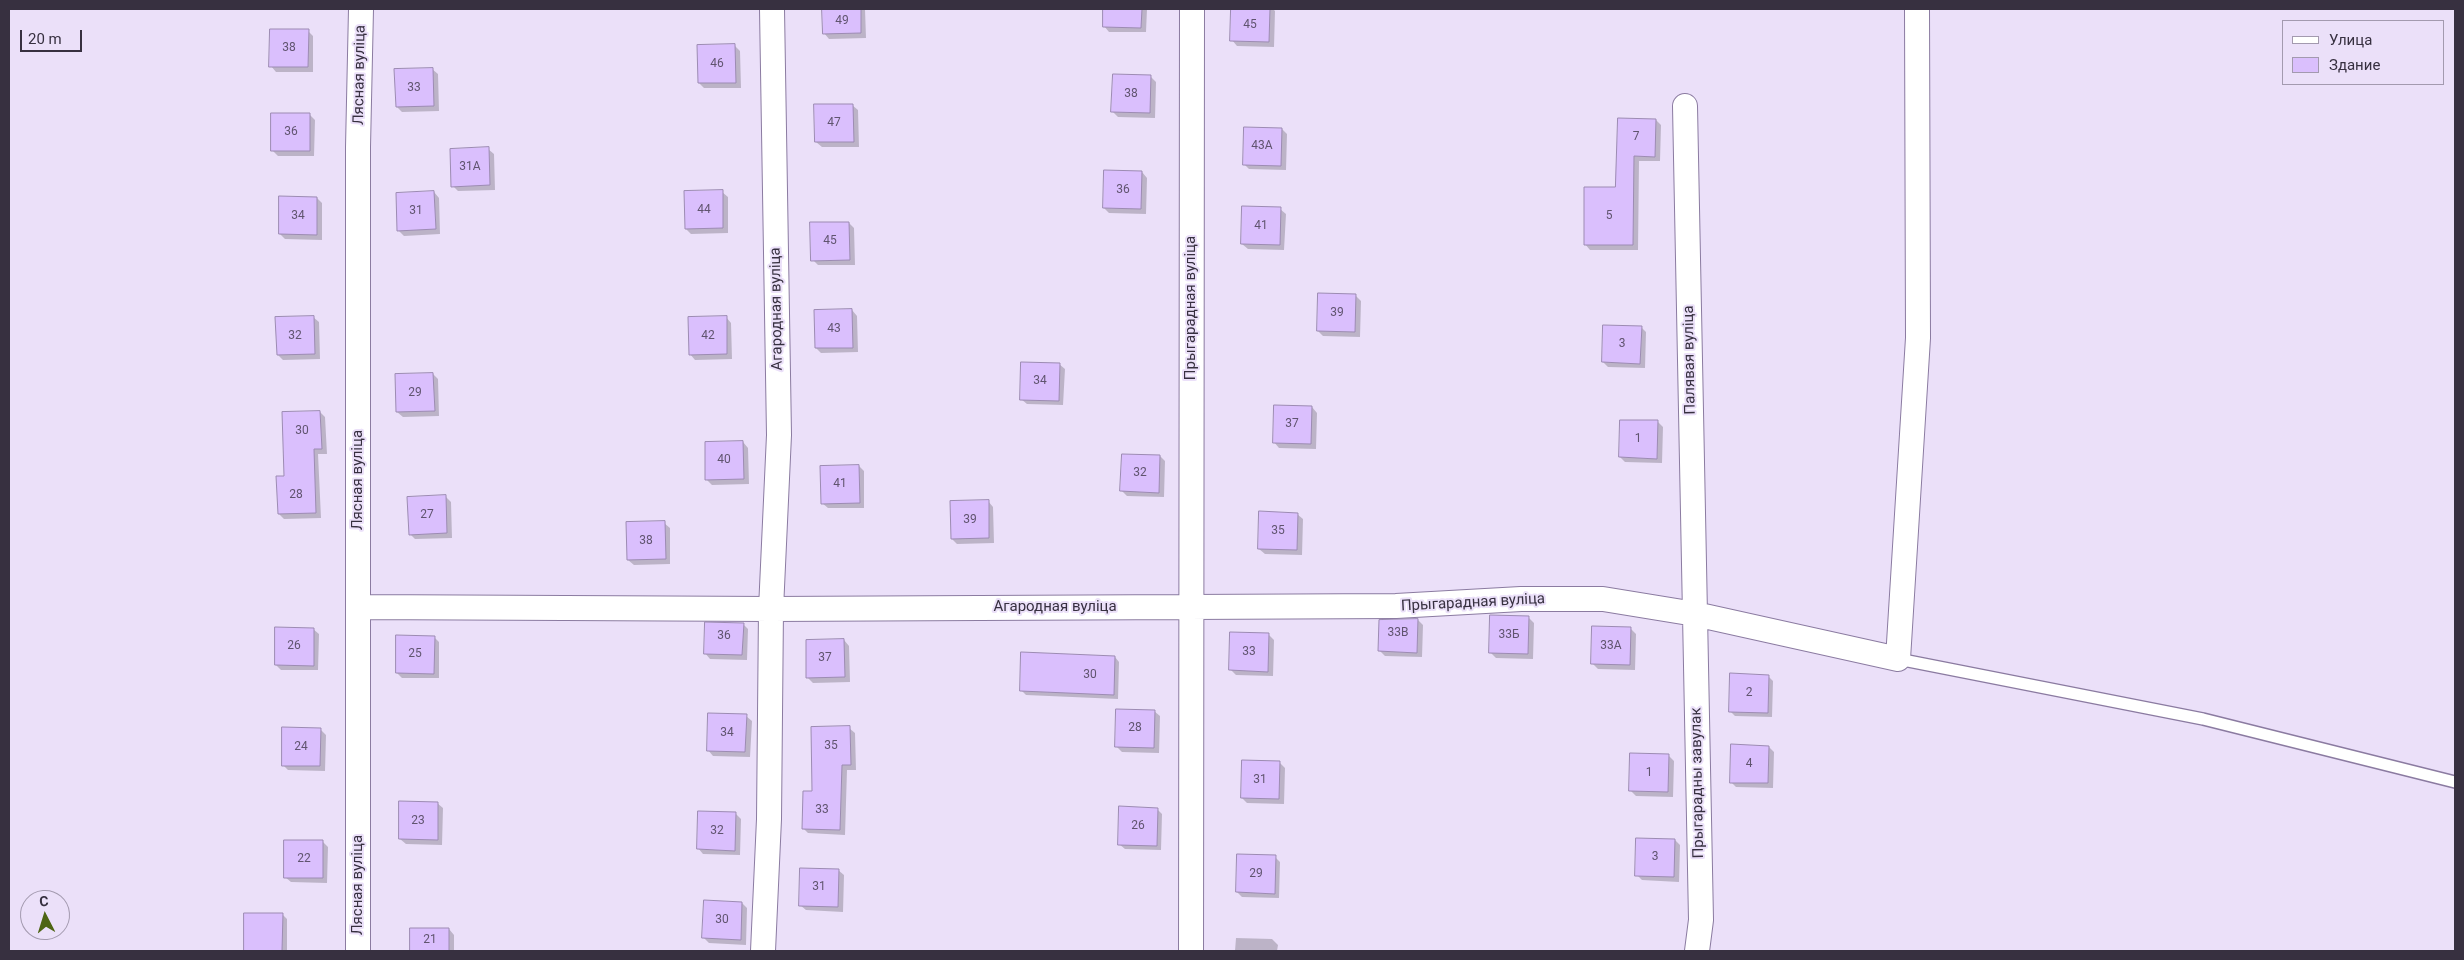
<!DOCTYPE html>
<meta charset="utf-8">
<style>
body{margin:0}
#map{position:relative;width:2464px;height:960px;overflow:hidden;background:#ebe0f9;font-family:Roboto,sans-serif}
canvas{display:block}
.frame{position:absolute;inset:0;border:10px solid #373040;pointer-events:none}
.legend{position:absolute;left:2282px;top:20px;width:162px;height:65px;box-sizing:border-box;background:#ebe0f9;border:1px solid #a39aaf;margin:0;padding:6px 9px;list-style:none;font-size:15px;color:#373040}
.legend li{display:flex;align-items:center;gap:10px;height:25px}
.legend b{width:25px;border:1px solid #a39aaf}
.north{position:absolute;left:20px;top:890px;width:50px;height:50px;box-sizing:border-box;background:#ebe0f9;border:1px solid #a39aaf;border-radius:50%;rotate:355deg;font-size:14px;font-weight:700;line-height:20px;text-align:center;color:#373040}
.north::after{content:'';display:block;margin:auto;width:18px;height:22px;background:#4e6514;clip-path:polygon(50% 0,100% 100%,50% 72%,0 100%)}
.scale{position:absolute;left:20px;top:30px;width:62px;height:22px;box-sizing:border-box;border:2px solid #373040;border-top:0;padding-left:6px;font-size:15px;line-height:18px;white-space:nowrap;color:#373040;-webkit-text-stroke:4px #ebe0f9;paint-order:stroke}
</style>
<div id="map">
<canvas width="2464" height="960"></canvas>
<div class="frame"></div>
<ul class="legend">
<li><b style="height:6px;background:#fff"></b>Улица</li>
<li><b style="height:14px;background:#dabffd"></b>Здание</li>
</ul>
<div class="north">С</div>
<div class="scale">20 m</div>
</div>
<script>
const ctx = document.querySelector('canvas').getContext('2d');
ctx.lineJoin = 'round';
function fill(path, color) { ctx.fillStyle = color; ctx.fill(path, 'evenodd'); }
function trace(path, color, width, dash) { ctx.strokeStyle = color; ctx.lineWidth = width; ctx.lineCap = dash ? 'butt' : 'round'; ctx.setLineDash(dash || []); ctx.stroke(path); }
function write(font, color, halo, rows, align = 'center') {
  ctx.font = font + ' Roboto,sans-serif'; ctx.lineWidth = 4; ctx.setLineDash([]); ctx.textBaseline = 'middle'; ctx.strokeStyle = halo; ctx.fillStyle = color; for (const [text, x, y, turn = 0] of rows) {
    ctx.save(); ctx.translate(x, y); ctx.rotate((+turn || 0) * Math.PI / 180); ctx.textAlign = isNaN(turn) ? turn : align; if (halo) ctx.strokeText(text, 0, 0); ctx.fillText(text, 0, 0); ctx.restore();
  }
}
fill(new Path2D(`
 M 823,9 L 865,9 L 866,38 L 829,39 L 824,33 Z
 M 1104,9 L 1147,9 L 1146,32 L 1109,32 L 1104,26 Z
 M 1232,9 L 1273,9 L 1275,11 L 1274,47 L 1237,46 L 1232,40 Z
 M 308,31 L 313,36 L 313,72 L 276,72 L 271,66 Z
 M 735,46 L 740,51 L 741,88 L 704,88 L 699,83 Z
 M 432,69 L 438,74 L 439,111 L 402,112 L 397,107 Z
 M 1151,77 L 1156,82 L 1155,118 L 1118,117 L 1113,112 Z
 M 852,105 L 858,110 L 859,147 L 822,147 L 816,142 Z
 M 310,115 L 315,120 L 314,156 L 278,156 L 272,150 Z
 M 1619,119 L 1656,120 L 1661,125 L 1660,161 L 1639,161 L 1638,250 L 1590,250 L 1585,244 L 1617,188 Z
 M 1282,129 L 1287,134 L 1286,170 L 1249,169 L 1244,164 Z
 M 488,149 L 494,154 L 495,190 L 458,191 L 453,186 Z
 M 1142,172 L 1147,178 L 1146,214 L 1109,213 L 1104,208 Z
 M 434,192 L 439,198 L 440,234 L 404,236 L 398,230 Z
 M 722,192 L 728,197 L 728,233 L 691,234 L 686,229 Z
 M 317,198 L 322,203 L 322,240 L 285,239 L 280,234 Z
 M 1280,209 L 1286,214 L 1284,250 L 1248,249 L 1242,244 Z
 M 849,223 L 854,228 L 855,265 L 818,265 L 813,260 Z
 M 1319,294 L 1356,296 L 1361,301 L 1360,337 L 1323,336 L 1318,331 Z
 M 852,310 L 857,316 L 858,352 L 821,353 L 816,348 Z
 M 313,317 L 319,322 L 320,359 L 283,360 L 278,355 Z
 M 726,317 L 731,323 L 732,359 L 695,360 L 690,354 Z
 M 1641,327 L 1646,332 L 1645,368 L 1608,367 L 1603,362 Z
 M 1059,364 L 1065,369 L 1063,405 L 1027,404 L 1021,399 Z
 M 433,374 L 438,379 L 439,416 L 403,417 L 397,412 Z
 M 1312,407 L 1317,413 L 1316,449 L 1279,448 L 1274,442 Z
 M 320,412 L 325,417 L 327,454 L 318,454 L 321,518 L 284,519 L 279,514 L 285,477 Z
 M 1658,422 L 1663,427 L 1662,463 L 1625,462 L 1620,457 Z
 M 743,442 L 748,448 L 749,484 L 712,485 L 706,479 Z
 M 1160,456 L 1165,461 L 1164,497 L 1127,496 L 1122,491 Z
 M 859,466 L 864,471 L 864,508 L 828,508 L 822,503 Z
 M 445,496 L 451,502 L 452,538 L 415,539 L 410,534 Z
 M 988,501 L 993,507 L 994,543 L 957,544 L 952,539 Z
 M 1297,514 L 1303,519 L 1302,555 L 1265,554 L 1259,549 Z
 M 664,523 L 670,528 L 670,564 L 634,565 L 628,560 Z
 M 1529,618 L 1534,623 L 1533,659 L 1496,658 L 1491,653 Z
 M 1418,620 L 1423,625 L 1422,657 L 1385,656 L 1380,651 Z
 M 743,624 L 748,629 L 747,660 L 710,659 L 705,653 Z
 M 1630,628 L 1636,634 L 1635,670 L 1598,669 L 1593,664 Z
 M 313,629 L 319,634 L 318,670 L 281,670 L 276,665 Z
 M 1269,635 L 1274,640 L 1273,676 L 1236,675 L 1231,670 Z
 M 434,637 L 439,642 L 439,678 L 402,678 L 397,673 Z
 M 844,640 L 849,646 L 850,682 L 813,683 L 807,677 Z
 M 1115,657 L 1119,662 L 1118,699 L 1026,695 L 1022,691 Z
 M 1768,676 L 1773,681 L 1772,717 L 1735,716 L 1730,711 Z
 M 1154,711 L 1160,716 L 1159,753 L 1122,752 L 1116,746 Z
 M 746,716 L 752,721 L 750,757 L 713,756 L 708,750 Z
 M 849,728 L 855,733 L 856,770 L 847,770 L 845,835 L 808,833 L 803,828 L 814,792 Z
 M 320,729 L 326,735 L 325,771 L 288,770 L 283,765 Z
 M 1769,747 L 1774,752 L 1773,788 L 1736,787 L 1731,782 Z
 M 1669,756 L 1674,761 L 1673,797 L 1636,796 L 1631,791 Z
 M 1280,763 L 1285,768 L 1284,804 L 1247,803 L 1242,798 Z
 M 437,803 L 443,808 L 442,845 L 406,844 L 400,839 Z
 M 1157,809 L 1162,814 L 1161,850 L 1125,849 L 1119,844 Z
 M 736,814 L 741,819 L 740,855 L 703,854 L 698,848 Z
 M 1675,840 L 1680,845 L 1679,882 L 1642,880 L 1637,875 Z
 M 322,841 L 328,847 L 327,883 L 291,882 L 285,877 Z
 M 1275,857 L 1280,862 L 1279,898 L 1242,897 L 1237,892 Z
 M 838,870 L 844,875 L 843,912 L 806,910 L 800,905 Z
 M 742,903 L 747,908 L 746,945 L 709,943 L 704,938 Z
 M 282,914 L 287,919 L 287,951 L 245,950 Z
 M 412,929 L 449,929 L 454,935 L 454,951 L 411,951 Z
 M 1236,938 L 1272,939 L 1278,945 L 1277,951 L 1235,951 Z`), '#0003');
const building = new Path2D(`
 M 822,9 L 861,9 L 861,33 L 823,34 Z
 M 1103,9 L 1142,9 L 1141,28 L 1103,27 Z
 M 1231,9 L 1270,9 L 1269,42 L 1230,41 Z
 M 270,29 L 309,29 L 308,67 L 269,67 Z
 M 735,44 L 736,83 L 698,83 L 697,45 Z
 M 433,68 L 434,106 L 396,107 L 394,69 Z
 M 1113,74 L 1151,75 L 1150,113 L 1111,112 Z
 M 814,104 L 853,104 L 854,142 L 815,142 Z
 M 271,113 L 310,113 L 310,151 L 271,151 Z
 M 1618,118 L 1656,119 L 1655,157 L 1634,156 L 1633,245 L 1584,245 L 1584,187 L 1615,187 Z
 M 1244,127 L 1282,128 L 1281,166 L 1243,165 Z
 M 489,147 L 490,185 L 451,187 L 450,149 Z
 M 1104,170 L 1142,171 L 1141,209 L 1103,208 Z
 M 723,190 L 723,228 L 685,229 L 684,191 Z
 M 434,191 L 436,229 L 397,231 L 396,193 Z
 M 279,196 L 317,197 L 317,235 L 279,234 Z
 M 1242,206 L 1281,207 L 1280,245 L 1241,244 Z
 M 810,222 L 849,222 L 850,260 L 811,261 Z
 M 1318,293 L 1356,294 L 1355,332 L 1317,331 Z
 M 852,309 L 853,348 L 815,348 L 814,310 Z
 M 314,316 L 315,354 L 277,355 L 275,317 Z
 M 727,316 L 727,354 L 689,355 L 688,317 Z
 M 1603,325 L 1642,326 L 1640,364 L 1602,362 Z
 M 1021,362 L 1060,363 L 1059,401 L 1020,400 Z
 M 433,373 L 435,411 L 396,412 L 395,374 Z
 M 1274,405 L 1312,406 L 1311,444 L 1273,443 Z
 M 320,411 L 322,449 L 314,449 L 316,513 L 278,514 L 276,476 L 284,476 L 282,412 Z
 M 1620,420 L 1658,420 L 1657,459 L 1619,457 Z
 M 743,441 L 744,479 L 705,480 L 705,442 Z
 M 1122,454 L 1160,455 L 1159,493 L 1120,491 Z
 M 859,465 L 860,503 L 821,504 L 820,466 Z
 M 446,495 L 447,533 L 409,535 L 407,497 Z
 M 989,500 L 989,538 L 951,539 L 950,501 Z
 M 1259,511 L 1298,513 L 1297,550 L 1258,549 Z
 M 665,521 L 666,559 L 627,560 L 626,522 Z
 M 1490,615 L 1529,616 L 1528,654 L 1489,653 Z
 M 1418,619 L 1417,653 L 1378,651 L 1379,620 Z
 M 705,622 L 744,623 L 742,655 L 704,654 Z
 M 1592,626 L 1631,627 L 1630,665 L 1591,664 Z
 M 275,627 L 314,628 L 314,666 L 275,665 Z
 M 1230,632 L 1269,633 L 1268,672 L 1229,670 Z
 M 396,635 L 435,636 L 434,674 L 396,673 Z
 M 844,639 L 845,677 L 806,678 L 806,640 Z
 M 1021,652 L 1115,656 L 1114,695 L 1020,691 Z
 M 1730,673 L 1769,675 L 1768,713 L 1729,712 Z
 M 1116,709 L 1155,710 L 1154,748 L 1115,747 Z
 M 708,713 L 747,714 L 745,752 L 707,751 Z
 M 850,726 L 851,765 L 842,765 L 840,830 L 802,829 L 803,791 L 812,791 L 811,727 Z
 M 282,727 L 321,728 L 320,766 L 282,766 Z
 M 1731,744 L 1769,746 L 1768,783 L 1730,783 Z
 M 1630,753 L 1669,754 L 1668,792 L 1629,791 Z
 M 1242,760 L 1280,761 L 1279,799 L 1241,798 Z
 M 399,801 L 438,802 L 438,840 L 399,839 Z
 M 1119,806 L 1158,808 L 1157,846 L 1118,845 Z
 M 698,811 L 736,812 L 735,851 L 697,849 Z
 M 1636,838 L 1675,839 L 1674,877 L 1635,876 Z
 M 284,840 L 323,840 L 323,878 L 284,878 Z
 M 1237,854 L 1276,855 L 1275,894 L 1236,892 Z
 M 800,868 L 839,869 L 838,907 L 799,906 Z
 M 704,900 L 742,902 L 741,940 L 702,938 Z
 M 244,913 L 283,913 L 282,951 L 244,951 Z
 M 410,928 L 449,928 L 449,951 L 410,951 Z`);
fill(building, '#dabffd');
trace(building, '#9c8bb2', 1);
const service = new Path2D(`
 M 1898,659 L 2203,719 L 2455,782`);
const minor = new Path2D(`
 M 1685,106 L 1701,920 L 1697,951
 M 358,607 L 771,609 L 1396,606 L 1521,599 L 1603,599 L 1695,614 L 1898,659 L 1918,338 L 1917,9
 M 358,951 L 358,147 L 361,9
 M 763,951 L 769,819 L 771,609 L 779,435 L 772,9
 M 1191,951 L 1192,9`);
trace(service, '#8b7ba1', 14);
trace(minor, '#8b7ba1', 26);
trace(service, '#fff', 11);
trace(minor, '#fff', 24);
write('12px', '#60546f', null, [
 ["49",842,21],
 ["45",1250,25],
 ["38",289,48],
 ["46",717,64],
 ["33",414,88],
 ["38",1131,94],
 ["47",834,123],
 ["36",291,132],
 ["7",1636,137],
 ["43А",1262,146],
 ["31А",470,167],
 ["36",1123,190],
 ["44",704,210],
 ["31",416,211],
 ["34",298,216],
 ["5",1609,216],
 ["41",1261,226],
 ["45",830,241],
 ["39",1337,313],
 ["43",834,329],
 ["32",295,336],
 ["42",708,336],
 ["3",1622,344],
 ["34",1040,381],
 ["29",415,393],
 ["37",1292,424],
 ["30",302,431],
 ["1",1638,439],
 ["40",724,460],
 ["32",1140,473],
 ["41",840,484],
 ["28",296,495],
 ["27",427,515],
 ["39",970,520],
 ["35",1278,531],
 ["38",646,541],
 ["33В",1398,633],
 ["33Б",1509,635],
 ["36",724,636],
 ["26",294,646],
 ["33А",1611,646],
 ["33",1249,652],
 ["25",415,654],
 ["37",825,658],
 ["30",1090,675],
 ["2",1749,693],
 ["28",1135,728],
 ["34",727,733],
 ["35",831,746],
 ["24",301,747],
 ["4",1749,764],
 ["1",1649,773],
 ["31",1260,780],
 ["33",822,810],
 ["23",418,821],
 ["26",1138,826],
 ["32",717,831],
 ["3",1655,857],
 ["22",304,859],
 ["29",1256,874],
 ["31",819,887],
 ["30",722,920],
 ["21",430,940]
]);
write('15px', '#373040', '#ebe0f9', [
 ["Лясная вуліца",360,75,-89],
 ["Прыгарадная вуліца",1191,308,-90],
 ["Агародная вуліца",777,309,-91],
 ["Палявая вуліца",1690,360,-91],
 ["Лясная вуліца",358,480,-90],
 ["Прыгарадная вуліца",1473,603,-3],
 ["Агародная вуліца",1055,607],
 ["Прыгарадны завулак",1698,783,-91],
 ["Лясная вуліца",358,885,-90]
]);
</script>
